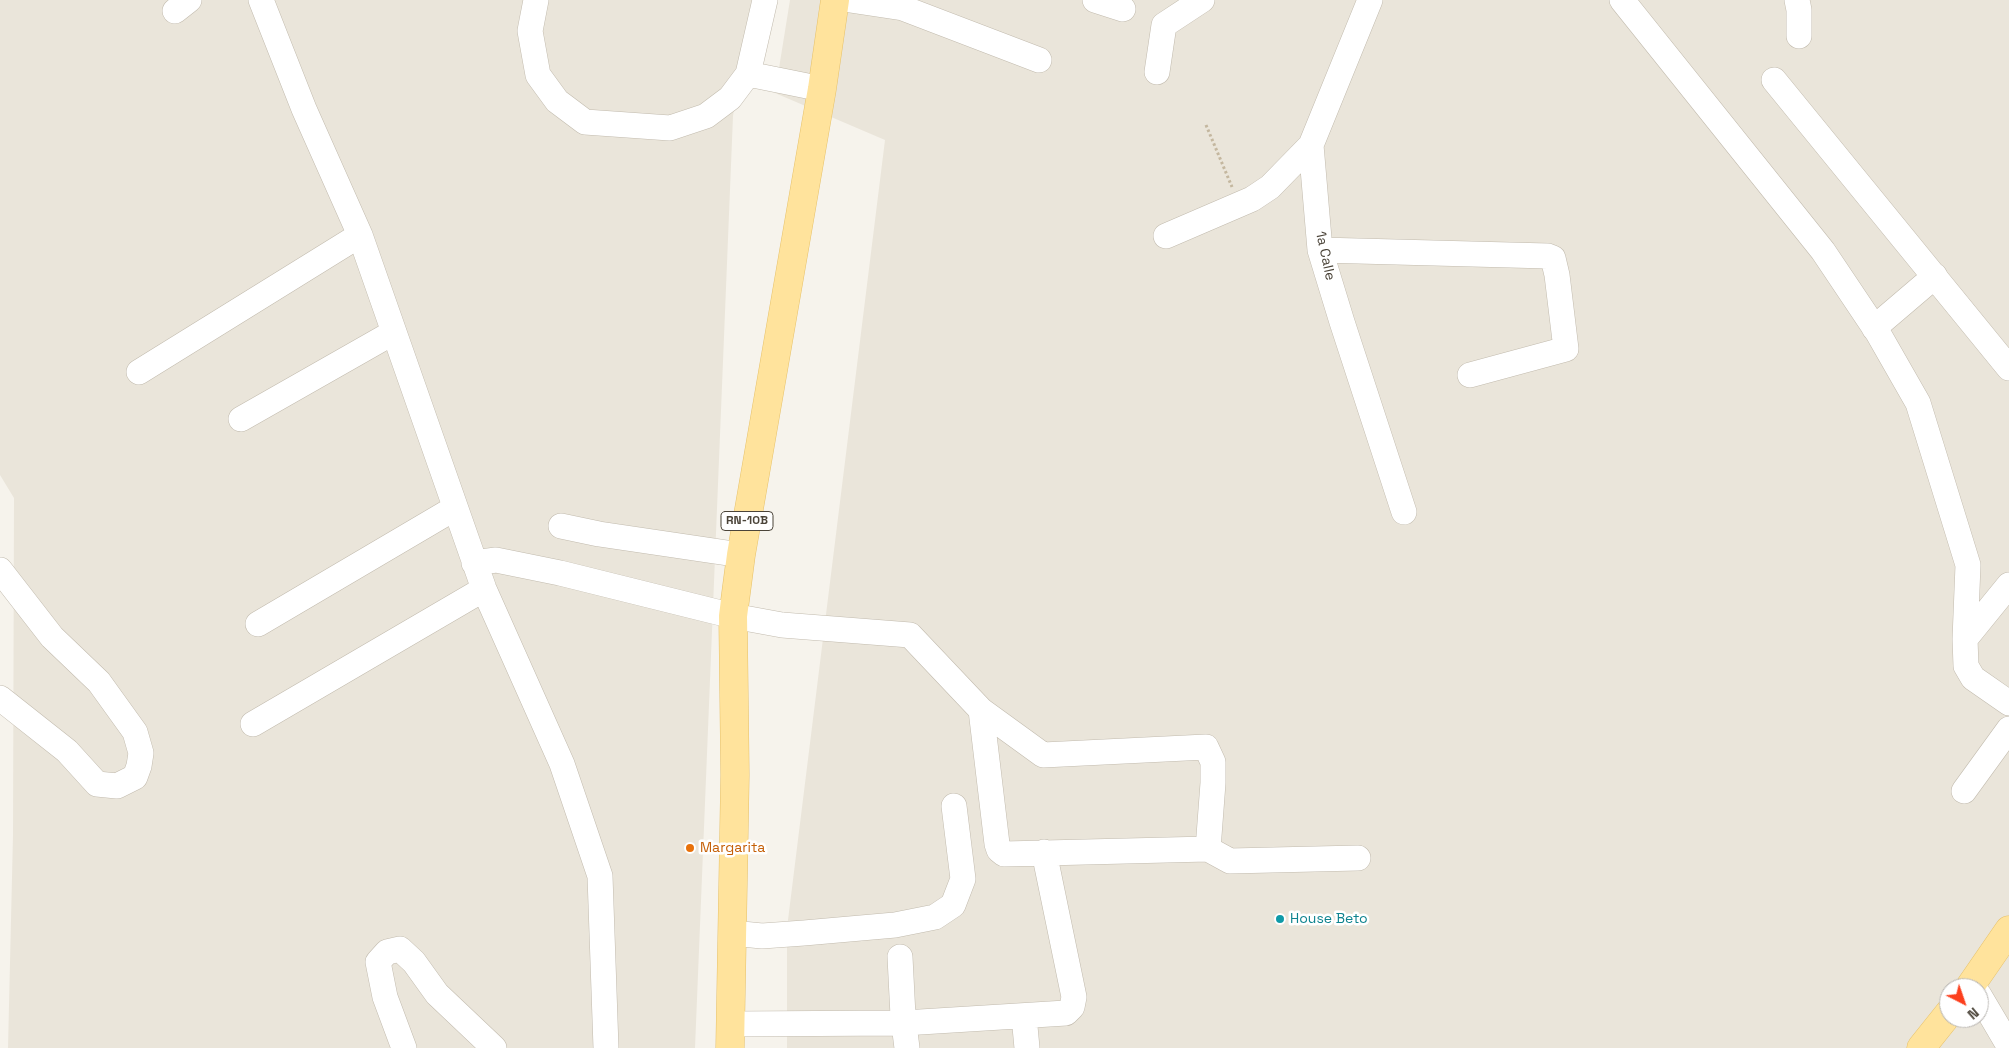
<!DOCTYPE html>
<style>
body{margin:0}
#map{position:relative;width:2009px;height:1048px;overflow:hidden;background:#f6f3ec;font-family:"Space Grotesk",sans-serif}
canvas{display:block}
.north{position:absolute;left:1939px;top:978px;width:50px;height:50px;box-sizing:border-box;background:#fff;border:1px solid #b7b4b0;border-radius:50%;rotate:139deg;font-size:14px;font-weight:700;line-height:20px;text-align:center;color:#4b4439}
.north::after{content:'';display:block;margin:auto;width:18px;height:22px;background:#fc3f1d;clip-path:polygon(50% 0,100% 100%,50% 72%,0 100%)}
</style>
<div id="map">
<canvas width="2009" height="1048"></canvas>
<div class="north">N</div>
</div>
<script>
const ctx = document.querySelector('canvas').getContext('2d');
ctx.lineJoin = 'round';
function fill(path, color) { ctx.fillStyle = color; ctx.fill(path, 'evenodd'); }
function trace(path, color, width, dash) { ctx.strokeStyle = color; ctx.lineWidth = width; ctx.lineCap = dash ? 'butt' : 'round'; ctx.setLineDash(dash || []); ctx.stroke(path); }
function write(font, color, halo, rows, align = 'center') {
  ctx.font = font + ' "Space Grotesk",sans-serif'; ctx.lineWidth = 5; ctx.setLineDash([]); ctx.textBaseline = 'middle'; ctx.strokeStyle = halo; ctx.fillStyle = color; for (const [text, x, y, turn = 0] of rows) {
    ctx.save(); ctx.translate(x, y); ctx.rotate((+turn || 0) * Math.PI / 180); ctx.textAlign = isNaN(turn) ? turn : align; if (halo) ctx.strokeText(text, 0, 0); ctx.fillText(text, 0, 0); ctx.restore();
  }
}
fill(new Path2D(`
 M 0,0 L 752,0 L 733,116 L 695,1048 L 8,1048 L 13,835 L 14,498 L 0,475 Z
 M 790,0 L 2009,0 L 2009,1048 L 787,1048 L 787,928 L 885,140 L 775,93 ZM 1949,988 L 1979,988 L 1979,1018 L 1949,1018 Z`), '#eae5da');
const minor = new Path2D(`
 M 261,0 L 304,109 L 360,235 L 484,589 L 562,764 L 600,876 L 606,1048
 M 536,0 L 530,31 L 538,75 L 557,101 L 585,122 L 670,128 L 706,116 L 730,98 L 748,74 L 765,0
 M 850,0 L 903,8 L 1039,60
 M 1095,0 L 1123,9
 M 1370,0 L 1311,145 L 1320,250 L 1342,322 L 1404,512
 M 1622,0 L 1823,251 L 1878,333 L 1918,403 L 1968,565 L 1965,639 L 1966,666 L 1973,678 L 2009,703
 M 1797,0 L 1799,10 L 1799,36
 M 175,11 L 189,0
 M 1157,72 L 1164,25 L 1202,0
 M 748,74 L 822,89
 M 1774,80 L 2009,368
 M 1166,236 L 1252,199 L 1270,187 L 1311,145
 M 1320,250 L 1548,256 L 1553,258 L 1557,275 L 1566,349 L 1470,375
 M 1874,328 L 1935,276
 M 139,372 L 360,235
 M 241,419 L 394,332
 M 561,526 L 599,534 L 741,555
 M 474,563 L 496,560 L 560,573 L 733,616 L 782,625 L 910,635 L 981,710 L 1043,755 L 1206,747 L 1213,762 L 1213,783 L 1208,849
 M 0,570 L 52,637 L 99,682 L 135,732 L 141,753 L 139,766 L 135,777 L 117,786 L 97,784 L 67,751 L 0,698
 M 258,624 L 455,508
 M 1965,639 L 2009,585
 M 981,710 L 997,844 L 999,850 L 1004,854 L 1208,849 L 1230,861 L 1358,858
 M 253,724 L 484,589
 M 1964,791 L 2009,729
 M 732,933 L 762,936 L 804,933 L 895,925 L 935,917 L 953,905 L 963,879 L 954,806
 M 900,957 L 903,1016 L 907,1048
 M 1979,995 L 2009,1046
 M 1024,1016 L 1027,1048
 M 730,1024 L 904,1023 L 1066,1013 L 1072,1007 L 1074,997 L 1044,852
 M 404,1048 L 385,997 L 378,962 L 387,952 L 400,949 L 414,962 L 437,994 L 494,1048`);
const major = new Path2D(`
 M 1969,988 L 2009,930
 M 730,1048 L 735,775 L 733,616 L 741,555 L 822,89 L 835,0
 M 1921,1048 L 1949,1013`);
trace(minor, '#c2bbae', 26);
trace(major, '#e6c16a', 29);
trace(new Path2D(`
 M 1206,125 L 1232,187`), '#c4b79f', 3, [2.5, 2.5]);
trace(minor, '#fff', 25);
trace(major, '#ffe39c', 28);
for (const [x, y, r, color] of [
 [690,848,5,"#e8710a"],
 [1280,919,5,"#0f9aa8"]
]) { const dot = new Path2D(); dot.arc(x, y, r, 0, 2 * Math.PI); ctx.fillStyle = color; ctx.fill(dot); trace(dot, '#fff', 2); }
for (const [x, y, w] of [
 [747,521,52]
]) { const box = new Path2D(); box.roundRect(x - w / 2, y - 9.5, w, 19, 4); ctx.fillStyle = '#fff'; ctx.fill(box); trace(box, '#4b4439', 1); }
write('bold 12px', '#4b4439', null, [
 ["RN-10B",747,521]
]);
write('14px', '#4b4439', '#fff', [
 ["1a Calle",1325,256,78]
]);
write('14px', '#c56008', '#fff', [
 ["Margarita",700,848]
], 'left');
write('14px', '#0d838f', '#fff', [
 ["House Beto",1290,919]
], 'left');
</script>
